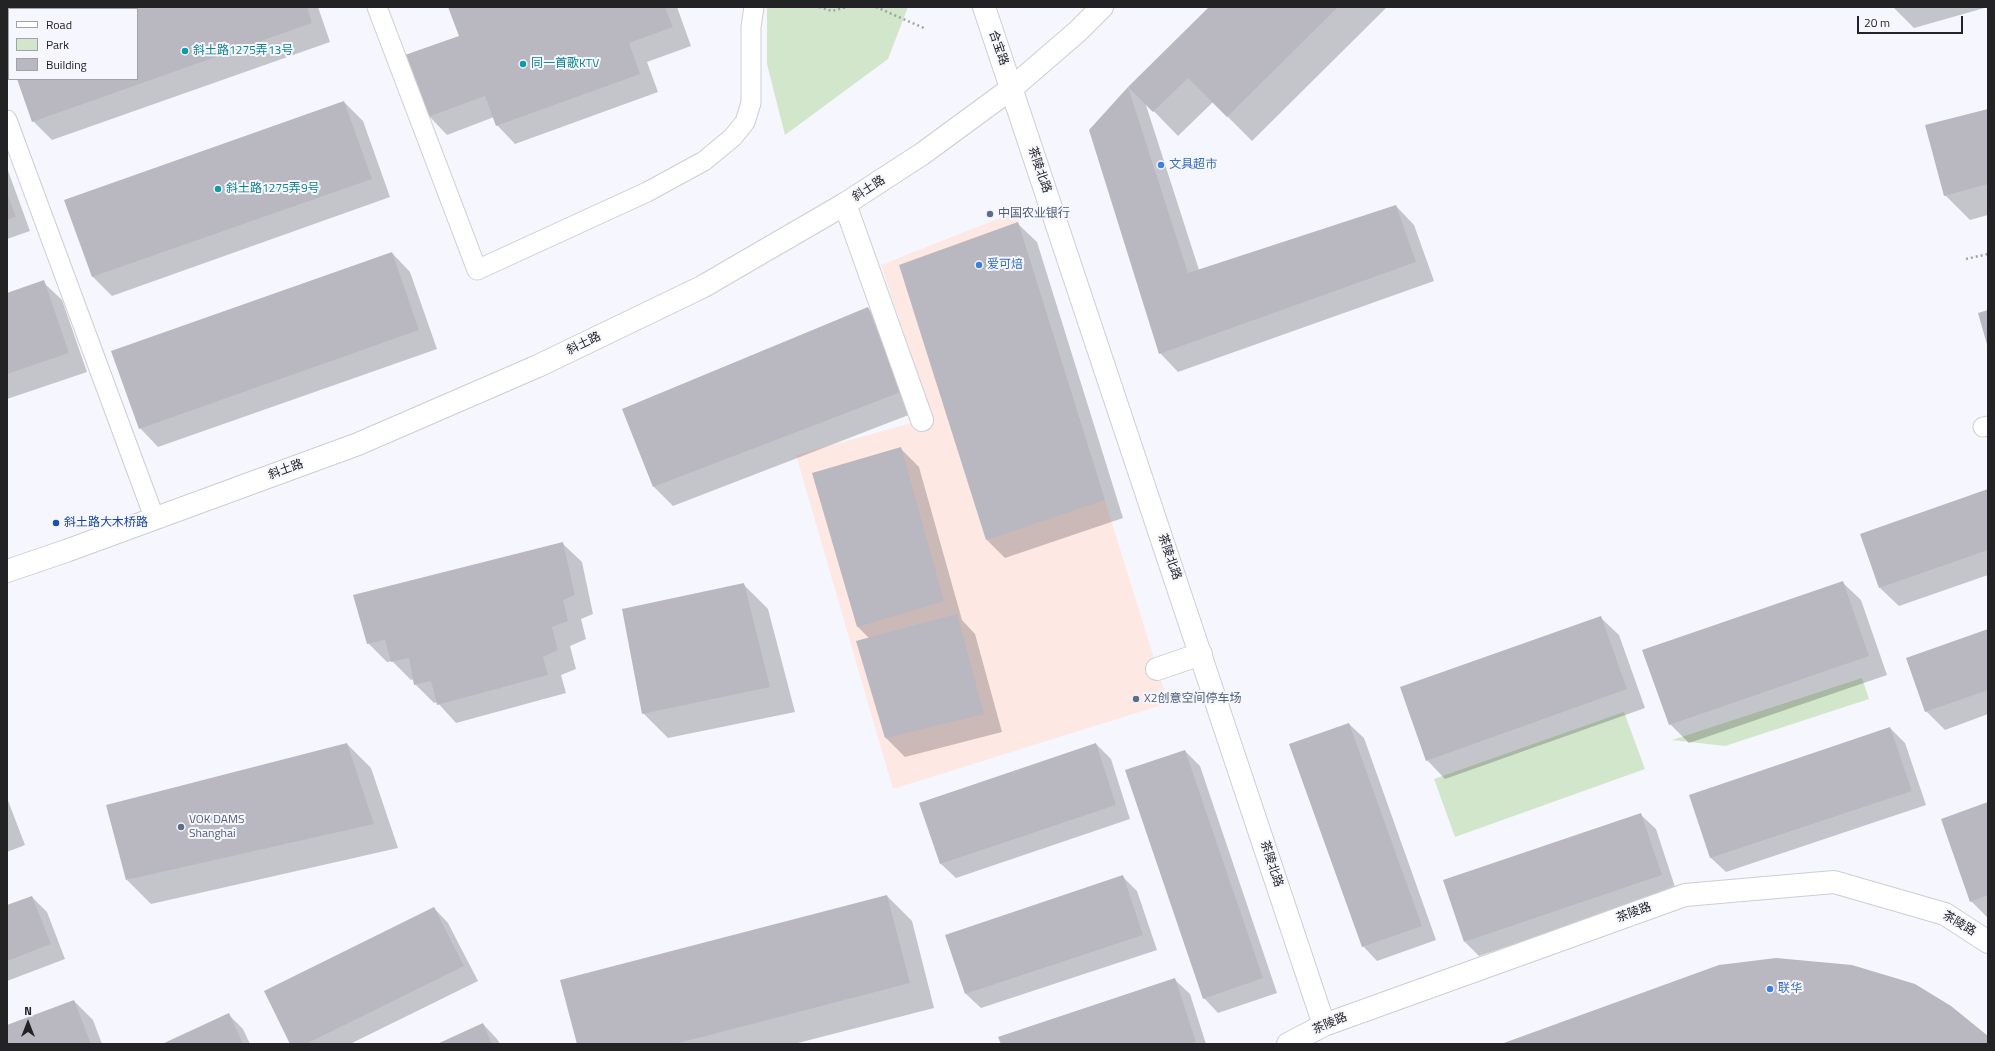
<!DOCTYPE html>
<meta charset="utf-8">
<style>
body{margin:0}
#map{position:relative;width:1995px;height:1051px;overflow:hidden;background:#f6f6fe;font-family:"Titillium Web",sans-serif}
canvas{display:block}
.frame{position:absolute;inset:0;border:8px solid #232326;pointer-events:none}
.legend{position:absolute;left:8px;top:8px;width:130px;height:72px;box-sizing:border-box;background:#f6f6fe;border:1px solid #a2a2a8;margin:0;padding:5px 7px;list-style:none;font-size:12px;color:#232326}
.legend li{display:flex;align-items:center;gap:8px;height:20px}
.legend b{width:20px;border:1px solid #a2a2a8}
.north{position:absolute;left:8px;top:1003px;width:40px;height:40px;-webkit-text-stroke:3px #f6f6fe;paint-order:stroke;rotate:0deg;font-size:11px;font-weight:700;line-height:16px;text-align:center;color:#232326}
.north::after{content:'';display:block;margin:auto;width:14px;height:18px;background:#232326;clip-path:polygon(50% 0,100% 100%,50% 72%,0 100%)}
.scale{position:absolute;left:1857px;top:16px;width:106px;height:18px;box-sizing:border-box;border:2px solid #232326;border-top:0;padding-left:5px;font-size:12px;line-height:14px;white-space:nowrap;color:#232326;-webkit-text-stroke:3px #f6f6fe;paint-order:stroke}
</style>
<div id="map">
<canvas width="1995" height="1051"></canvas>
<div class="frame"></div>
<ul class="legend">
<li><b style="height:5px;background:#fff"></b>Road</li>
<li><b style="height:11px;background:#d2e6cc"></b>Park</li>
<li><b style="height:11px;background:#b9b7c0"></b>Building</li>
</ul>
<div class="north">N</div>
<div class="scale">20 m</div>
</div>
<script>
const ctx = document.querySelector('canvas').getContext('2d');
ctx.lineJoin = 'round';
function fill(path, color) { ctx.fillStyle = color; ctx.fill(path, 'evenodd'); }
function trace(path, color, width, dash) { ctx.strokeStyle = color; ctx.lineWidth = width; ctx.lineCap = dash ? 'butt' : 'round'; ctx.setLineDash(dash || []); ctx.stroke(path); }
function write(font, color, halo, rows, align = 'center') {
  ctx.font = font + ' "Titillium Web","Noto Sans SC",sans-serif'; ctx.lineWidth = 4; ctx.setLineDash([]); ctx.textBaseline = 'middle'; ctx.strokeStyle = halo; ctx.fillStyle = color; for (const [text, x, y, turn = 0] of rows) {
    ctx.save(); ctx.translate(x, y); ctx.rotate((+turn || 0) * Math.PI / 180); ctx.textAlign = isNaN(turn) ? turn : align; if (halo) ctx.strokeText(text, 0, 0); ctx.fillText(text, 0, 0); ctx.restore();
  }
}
fill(new Path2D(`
 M 1015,212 L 1168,703 L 893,789 L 796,455 L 922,420 L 930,413 L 881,265 Z`), '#fde8e4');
fill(new Path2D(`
 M 767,7 L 908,7 L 888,59 L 785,135 L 767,64 Z
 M 1862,678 L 1869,699 L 1725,746 L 1672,740 Z
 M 1624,712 L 1645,769 L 1455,837 L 1434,779 Z`), '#d2e6cc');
fill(new Path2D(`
 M 112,7 L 318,7 L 330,42 L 52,140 L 33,121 L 18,79 L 137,79 L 137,9 L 107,9 Z
 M 449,7 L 677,7 L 691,46 L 647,62 L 658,92 L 515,144 L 497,125 L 494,117 L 447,135 L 429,116 L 460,36 Z
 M 1210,7 L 1387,7 L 1252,141 L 1213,102 L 1178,136 L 1145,102 L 1199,270 L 1396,206 L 1414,225 L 1434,281 L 1178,372 L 1160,353 L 1090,130 L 1129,87 Z
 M 1893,7 L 1988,7 L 1914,28 Z
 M 9,43 L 9,54 L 7,48 L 7,44 Z
 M 344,102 L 363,121 L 390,197 L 112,296 L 93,277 L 66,200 Z
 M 1988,110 L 1988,215 L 1970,220 L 1945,195 Z
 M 7,168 L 30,231 L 7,239 Z
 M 1018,224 L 1037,242 L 1123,518 L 1005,558 L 987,540 Z
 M 392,253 L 410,272 L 437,349 L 158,447 L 140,428 Z
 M 43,282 L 62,300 L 87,372 L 7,399 L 7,294 Z
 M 868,308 L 886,327 L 919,411 L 673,506 L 654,487 L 623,409 Z
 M 900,448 L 919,467 L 962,620 L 975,634 L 1002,732 L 905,757 L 886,738 L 858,642 L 870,639 L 858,627 L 813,474 Z
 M 1988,490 L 1988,575 L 1899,606 L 1880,588 Z
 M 563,544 L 582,562 L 593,614 L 581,619 L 586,639 L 570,646 L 576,669 L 561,675 L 566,693 L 456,723 L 437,702 L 434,703 L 415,684 L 414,679 L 411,680 L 392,661 L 387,662 L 368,643 Z
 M 1842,582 L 1861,600 L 1887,675 L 1689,743 L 1670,724 Z
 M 743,584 L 768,609 L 795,712 L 668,738 L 643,713 Z
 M 1600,617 L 1619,635 L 1645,708 L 1445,779 L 1427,760 Z
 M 1988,630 L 1988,714 L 1945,730 L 1926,711 Z
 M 1349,724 L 1364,738 L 1436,940 L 1377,961 L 1363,946 Z
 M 1890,728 L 1905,743 L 1926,805 L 1726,872 L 1711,858 L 1690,795 Z
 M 347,744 L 371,768 L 398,848 L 151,904 L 127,880 Z
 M 1096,744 L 1111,759 L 1130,819 L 956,878 L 941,864 L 920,803 Z
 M 1185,751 L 1200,766 L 1277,993 L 1218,1013 L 1204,998 Z
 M 7,798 L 25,845 L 7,852 Z
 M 1988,803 L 1988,918 L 1971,901 Z
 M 1641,815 L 1656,829 L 1676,890 L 1479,956 L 1465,942 Z
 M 1123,877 L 1137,891 L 1157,950 L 981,1008 L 966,994 Z
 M 887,896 L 912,921 L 934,1008 L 794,1044 L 578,1044 Z
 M 32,897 L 47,912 L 65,959 L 7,981 L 7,906 Z
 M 434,908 L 448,923 L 478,981 L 350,1044 L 291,1044 Z
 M 1175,980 L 1190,994 L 1206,1044 L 1002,1044 Z
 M 74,1001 L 93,1020 L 102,1044 L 7,1044 L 7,1026 Z
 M 229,1015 L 243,1029 L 250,1044 L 165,1044 Z
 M 483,1024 L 497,1039 L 500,1044 L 439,1044 Z`), '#0003');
fill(new Path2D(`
 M 109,7 L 307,7 L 312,23 L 32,122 L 17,79 L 137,79 L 137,9 L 104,9 Z
 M 448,7 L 665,7 L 673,27 L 629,43 L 640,74 L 496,126 L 485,96 L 428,117 L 405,55 L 459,36 Z
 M 1209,7 L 1338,7 L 1227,117 L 1188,78 L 1153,112 L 1128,87 Z
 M 1128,87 L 1188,273 L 1396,205 L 1416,262 L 1159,354 L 1089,130 Z
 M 344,101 L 372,179 L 92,277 L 64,200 Z
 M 1988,109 L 1988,184 L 1944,196 L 1925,125 Z
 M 7,193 L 16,217 L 7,220 Z
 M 1018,222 L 1105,500 L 986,540 L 899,265 Z
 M 392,252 L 419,330 L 139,429 L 111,351 Z
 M 44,280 L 69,353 L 7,374 L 7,293 Z
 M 868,307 L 901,392 L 653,487 L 622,409 Z
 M 1988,310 L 1988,348 L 1978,313 Z
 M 901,447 L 944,601 L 857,627 L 812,473 Z
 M 1988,489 L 1988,550 L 1879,588 L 1860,534 Z
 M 563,542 L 575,595 L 563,600 L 568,621 L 552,627 L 558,650 L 543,657 L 548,675 L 437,705 L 431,681 L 414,685 L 409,658 L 391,662 L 385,640 L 367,644 L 353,595 Z
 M 1843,581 L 1869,656 L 1669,725 L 1642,650 Z
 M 744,583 L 770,687 L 642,714 L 622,609 Z
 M 957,614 L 984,714 L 885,738 L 856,641 Z
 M 1601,616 L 1627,689 L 1426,761 L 1400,687 Z
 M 1988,629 L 1988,690 L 1925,712 L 1906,658 Z
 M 1349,723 L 1422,926 L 1362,947 L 1289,744 Z
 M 1890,727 L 1912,791 L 1710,858 L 1689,795 Z
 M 347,743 L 374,824 L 126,880 L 106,805 Z
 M 1096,743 L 1116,805 L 940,864 L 919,803 Z
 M 1185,750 L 1263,978 L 1203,999 L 1125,770 Z
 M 1988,802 L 1988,895 L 1970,902 L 1941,819 Z
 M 1641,813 L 1662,875 L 1464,942 L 1443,880 Z
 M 1123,875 L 1143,935 L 965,994 L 945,935 Z
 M 887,895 L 910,983 L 675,1044 L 577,1044 L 560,980 Z
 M 32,896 L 51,944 L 7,961 L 7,905 Z
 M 434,907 L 464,966 L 306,1044 L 290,1044 L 264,991 Z
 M 1776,958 L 1852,965 L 1915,984 L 1951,1006 L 1988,1036 L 1988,1044 L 1501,1044 L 1719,965 Z
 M 1175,978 L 1196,1042 L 1188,1044 L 1001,1044 L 998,1037 Z
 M 74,1000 L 91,1044 L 7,1044 L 7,1025 Z
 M 229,1013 L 243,1044 L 162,1044 Z
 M 483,1023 L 492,1044 L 437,1044 Z`), '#b9b7c0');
const service = new Path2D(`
 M 377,7 L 477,270 L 647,192 L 704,161 L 733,137 L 745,122 L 751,103 L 751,27 L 754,7
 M 7,120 L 154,517
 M 1983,427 L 1988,426`);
const minor = new Path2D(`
 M 984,7 L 1324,1025
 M 845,204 L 922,420
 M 1157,669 L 1201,654
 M 1288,1044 L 1324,1025 L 1685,895 L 1834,882 L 1945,914 L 1988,942`);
const secondary = new Path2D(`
 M 7,571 L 66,551 L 358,444 L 538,366 L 702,287 L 845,204 L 922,154 L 1012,88 L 1078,31 L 1102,7`);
trace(service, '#cdcdd6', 21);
trace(minor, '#cdcdd6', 24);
trace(secondary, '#cdcdd6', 24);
trace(new Path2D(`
 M 819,7 L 832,11 L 847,7
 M 876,7 L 924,28
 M 1966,259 L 1988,254`), '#a2a2a8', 2.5, [2, 3]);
trace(service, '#fff', 19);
trace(minor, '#fff', 22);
trace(secondary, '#fff', 22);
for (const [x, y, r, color] of [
 [185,51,4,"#0f9aa8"],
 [523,64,4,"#0f9aa8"],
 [1161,165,4,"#3f7fe0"],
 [218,189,4,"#0f9aa8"],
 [990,214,4,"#5c6f8a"],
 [979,265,4,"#3f7fe0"],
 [56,523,4,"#1a4fb4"],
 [1136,699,4,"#5c6f8a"],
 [181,827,4,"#5c6f8a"],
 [1770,989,4,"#3f7fe0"]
]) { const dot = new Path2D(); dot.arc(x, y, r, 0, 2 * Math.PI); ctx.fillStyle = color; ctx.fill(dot); trace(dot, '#f6f6fe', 1.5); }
write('12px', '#232326', '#f6f6fe', [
 ["合宝路",998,48,71],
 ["茶陵北路",1039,170,71],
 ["斜土路",869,189,-33],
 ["斜土路",584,344,-26],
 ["斜土路",286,470,-20],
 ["茶陵北路",1169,557,71],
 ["茶陵北路",1271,864,72],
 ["茶陵路",1634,913,-20],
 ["茶陵路",1959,924,31],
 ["茶陵路",1330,1024,-23]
]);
write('12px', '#0d838f', '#f6f6fe', [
 ["斜土路1275弄13号",193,51],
 ["同一首歌KTV",531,64],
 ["斜土路1275弄9号",226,189]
], 'left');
write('12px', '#366cbe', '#f6f6fe', [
 ["文具超市",1169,165],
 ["爱可焙",987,265],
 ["联华",1778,989]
], 'left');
write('12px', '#4e5e75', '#f6f6fe', [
 ["中国农业银行",998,214],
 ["X2创意空间停车场",1144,699],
 ["VOK DAMS",189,820],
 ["Shanghai",189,834]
], 'left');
write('12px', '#164399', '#f6f6fe', [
 ["斜土路大木桥路",64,523]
], 'left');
</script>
